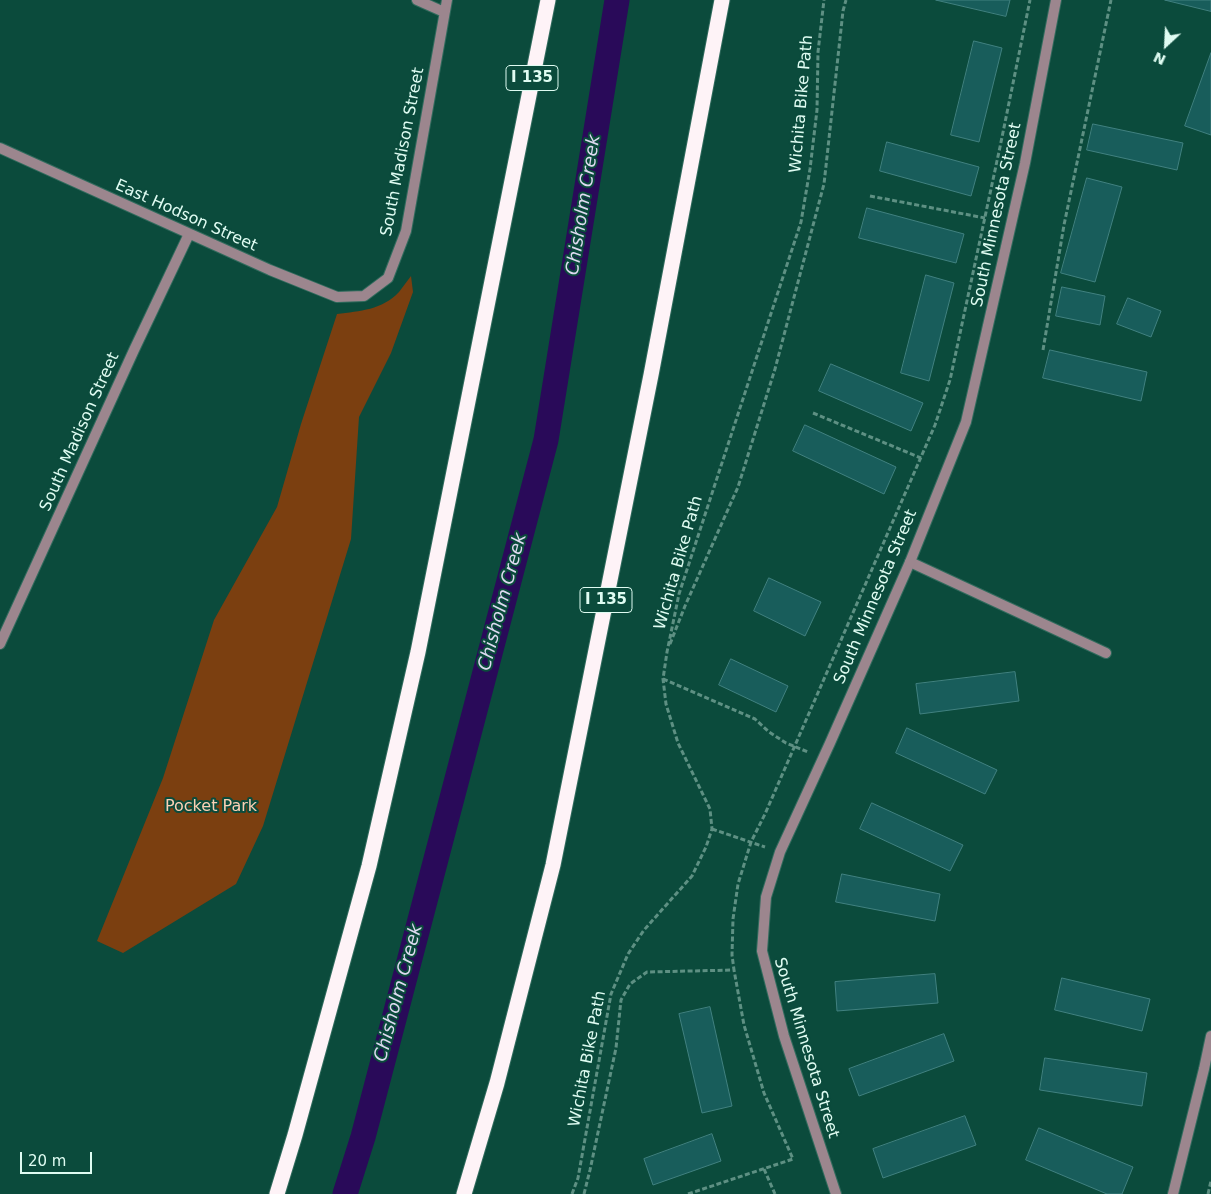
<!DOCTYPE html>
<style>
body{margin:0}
#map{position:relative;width:1211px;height:1194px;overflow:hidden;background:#0b4b3c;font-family:"DejaVu Sans",sans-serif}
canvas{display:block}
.north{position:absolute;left:1141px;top:20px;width:50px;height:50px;-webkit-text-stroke:4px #0b4b3c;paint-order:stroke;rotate:205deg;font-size:14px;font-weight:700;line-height:20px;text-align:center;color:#dffcf2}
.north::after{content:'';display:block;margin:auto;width:18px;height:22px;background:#dffcf2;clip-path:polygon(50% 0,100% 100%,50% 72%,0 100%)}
.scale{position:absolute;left:20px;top:1152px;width:72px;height:22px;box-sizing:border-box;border:2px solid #dffcf2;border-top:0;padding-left:6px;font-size:15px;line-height:18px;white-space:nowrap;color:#dffcf2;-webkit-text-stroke:4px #0b4b3c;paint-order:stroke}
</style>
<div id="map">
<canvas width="1211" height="1194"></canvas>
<div class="north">N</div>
<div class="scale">20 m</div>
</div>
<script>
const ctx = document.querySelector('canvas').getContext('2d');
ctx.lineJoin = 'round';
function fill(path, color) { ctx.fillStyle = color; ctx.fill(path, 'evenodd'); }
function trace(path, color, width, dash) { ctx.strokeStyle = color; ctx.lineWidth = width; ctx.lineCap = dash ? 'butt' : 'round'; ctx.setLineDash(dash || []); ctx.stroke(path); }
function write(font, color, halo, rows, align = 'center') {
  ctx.font = font + ' "DejaVu Sans",sans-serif'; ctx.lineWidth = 4; ctx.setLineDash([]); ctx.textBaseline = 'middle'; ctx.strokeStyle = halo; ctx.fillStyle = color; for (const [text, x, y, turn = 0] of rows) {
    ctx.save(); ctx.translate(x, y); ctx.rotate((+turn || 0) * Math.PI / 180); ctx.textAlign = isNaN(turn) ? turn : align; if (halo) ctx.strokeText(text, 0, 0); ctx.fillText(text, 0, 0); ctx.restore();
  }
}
fill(new Path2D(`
 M 411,276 L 413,292 L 391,353 L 359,417 L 351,539 L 263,826 L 236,884 L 123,953 L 97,941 L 163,778 L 214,620 L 277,507 L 301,424 L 337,314 C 360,311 382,310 399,292 C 403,287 407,281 411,276 Z`), '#7b3f10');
trace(new Path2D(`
 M 345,1194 L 363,1137 L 546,440 L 617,0`), '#290a59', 25);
const building = new Path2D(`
 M 936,0 L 1010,0 L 1006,16 Z
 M 1165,0 L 1211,0 L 1211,11 Z
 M 974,41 L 1002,48 L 979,142 L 951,135 Z
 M 1211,53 L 1211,135 L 1185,126 Z
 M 1093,124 L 1183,143 L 1177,170 L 1087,150 Z
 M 887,142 L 979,167 L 971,196 L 880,171 Z
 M 1087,178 L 1122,187 L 1095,282 L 1061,273 Z
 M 867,208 L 964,234 L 956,263 L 859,238 Z
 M 926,275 L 954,283 L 929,381 L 901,373 Z
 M 1062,287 L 1105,296 L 1100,325 L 1056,316 Z
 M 1128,298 L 1161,311 L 1151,337 L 1117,324 Z
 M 1050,350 L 1147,372 L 1141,401 L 1043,378 Z
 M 831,364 L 923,403 L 911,431 L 819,391 Z
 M 805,425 L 896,467 L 884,494 L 793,451 Z
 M 769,578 L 821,602 L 805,636 L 754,611 Z
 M 731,659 L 788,686 L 776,712 L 719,685 Z
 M 1015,672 L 1019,701 L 920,714 L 916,684 Z
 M 907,728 L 997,770 L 985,794 L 896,753 Z
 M 872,803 L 963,845 L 950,871 L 860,829 Z
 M 842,874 L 940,894 L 935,921 L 836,902 Z
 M 935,974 L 938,1003 L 837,1011 L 835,982 Z
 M 1062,978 L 1150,999 L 1142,1031 L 1055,1010 Z
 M 710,1007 L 732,1106 L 702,1113 L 679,1014 Z
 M 944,1034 L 954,1061 L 859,1096 L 849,1069 Z
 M 1045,1058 L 1147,1073 L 1142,1106 L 1040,1090 Z
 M 965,1116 L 976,1145 L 883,1178 L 873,1149 Z
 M 1039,1128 L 1133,1167 L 1122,1194 L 1107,1194 L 1026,1160 Z
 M 712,1134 L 721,1161 L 653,1185 L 644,1159 Z`);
fill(building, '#185d5b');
trace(building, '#418180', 1);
const lane = new Path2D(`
 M 910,562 L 1106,653`);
const street = new Path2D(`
 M 417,0 L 444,12
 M 0,148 L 270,270 L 337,297 L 364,296 L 388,278 L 406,231 L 447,0
 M 0,644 L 134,350 L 189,234
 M 836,1194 L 784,1036 L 762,951 L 766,897 L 780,852 L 830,743 L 910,562 L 966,422 L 1025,163 L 1056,0
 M 1173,1194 L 1204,1069 L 1211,1036`);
const highway = new Path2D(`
 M 277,1194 L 295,1135 L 369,866 L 418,652 L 548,0
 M 464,1194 L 497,1083 L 553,865 L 651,375 L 722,0`);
trace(lane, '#316b5d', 12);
trace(street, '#316b5d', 12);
trace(highway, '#316b5d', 17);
trace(new Path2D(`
 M 870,196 L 985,218
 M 1043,350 L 1064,225 L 1111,0
 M 813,413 L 921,458
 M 670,644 L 685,606 L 738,487 L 775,369 L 824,184 L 843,11 L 846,0
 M 663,679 L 755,719 L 769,732 L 786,743 L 808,752
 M 712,829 L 765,847
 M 764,1169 L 775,1194
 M 572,1194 L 578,1178 L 611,994 L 628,954 L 644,930 L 692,876 L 706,847 L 712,829 L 710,809 L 678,743 L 666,704 L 663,679 L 667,652 L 679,594 L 801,222 L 810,169 L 817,110 L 818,52 L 824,0
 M 584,1194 L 590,1170 L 616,1048 L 621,1000 L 630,984 L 647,972 L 734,970 L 732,955 L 733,919 L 738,884 L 751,842 L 765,814 L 935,425 L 950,380 L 1000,147 L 1030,0
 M 688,1194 L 793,1159 L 764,1093 L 744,1025 L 734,970
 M 1208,1194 L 1211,1181`), '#5e9083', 3, [5, 2.5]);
trace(lane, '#9c868e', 10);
trace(street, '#9c868e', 10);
trace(highway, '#fef3f7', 15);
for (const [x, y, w] of [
 [532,78,52],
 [606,600,52]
]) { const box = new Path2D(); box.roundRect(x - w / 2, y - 12.5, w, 25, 4); ctx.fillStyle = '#0b4b3c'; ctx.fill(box); trace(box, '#dffcf2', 1); }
write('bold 15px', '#dffcf2', null, [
 ["I 135",532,78],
 ["I 135",606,600]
]);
write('16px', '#dffcf2', '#0b4b3c', [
 ["Wichita Bike Path",802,104,-85],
 ["South Madison Street",403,152,-79],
 ["South Minnesota Street",997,215,-78],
 ["East Hodson Street",186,216,24],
 ["South Madison Street",80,432,-66],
 ["Wichita Bike Path",679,563,-74],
 ["South Minnesota Street",876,597,-67],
 ["South Minnesota Street",806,1048,73],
 ["Wichita Bike Path",588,1059,-79]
]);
write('16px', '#fcd0b4', '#0b4b3c', [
 ["Pocket Park",211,807]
]);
write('italic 18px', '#dedaf1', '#0b4b3c', [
 ["Chisholm Creek",584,205,-81],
 ["Chisholm Creek",503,602,-75],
 ["Chisholm Creek",399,993,-75]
]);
</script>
